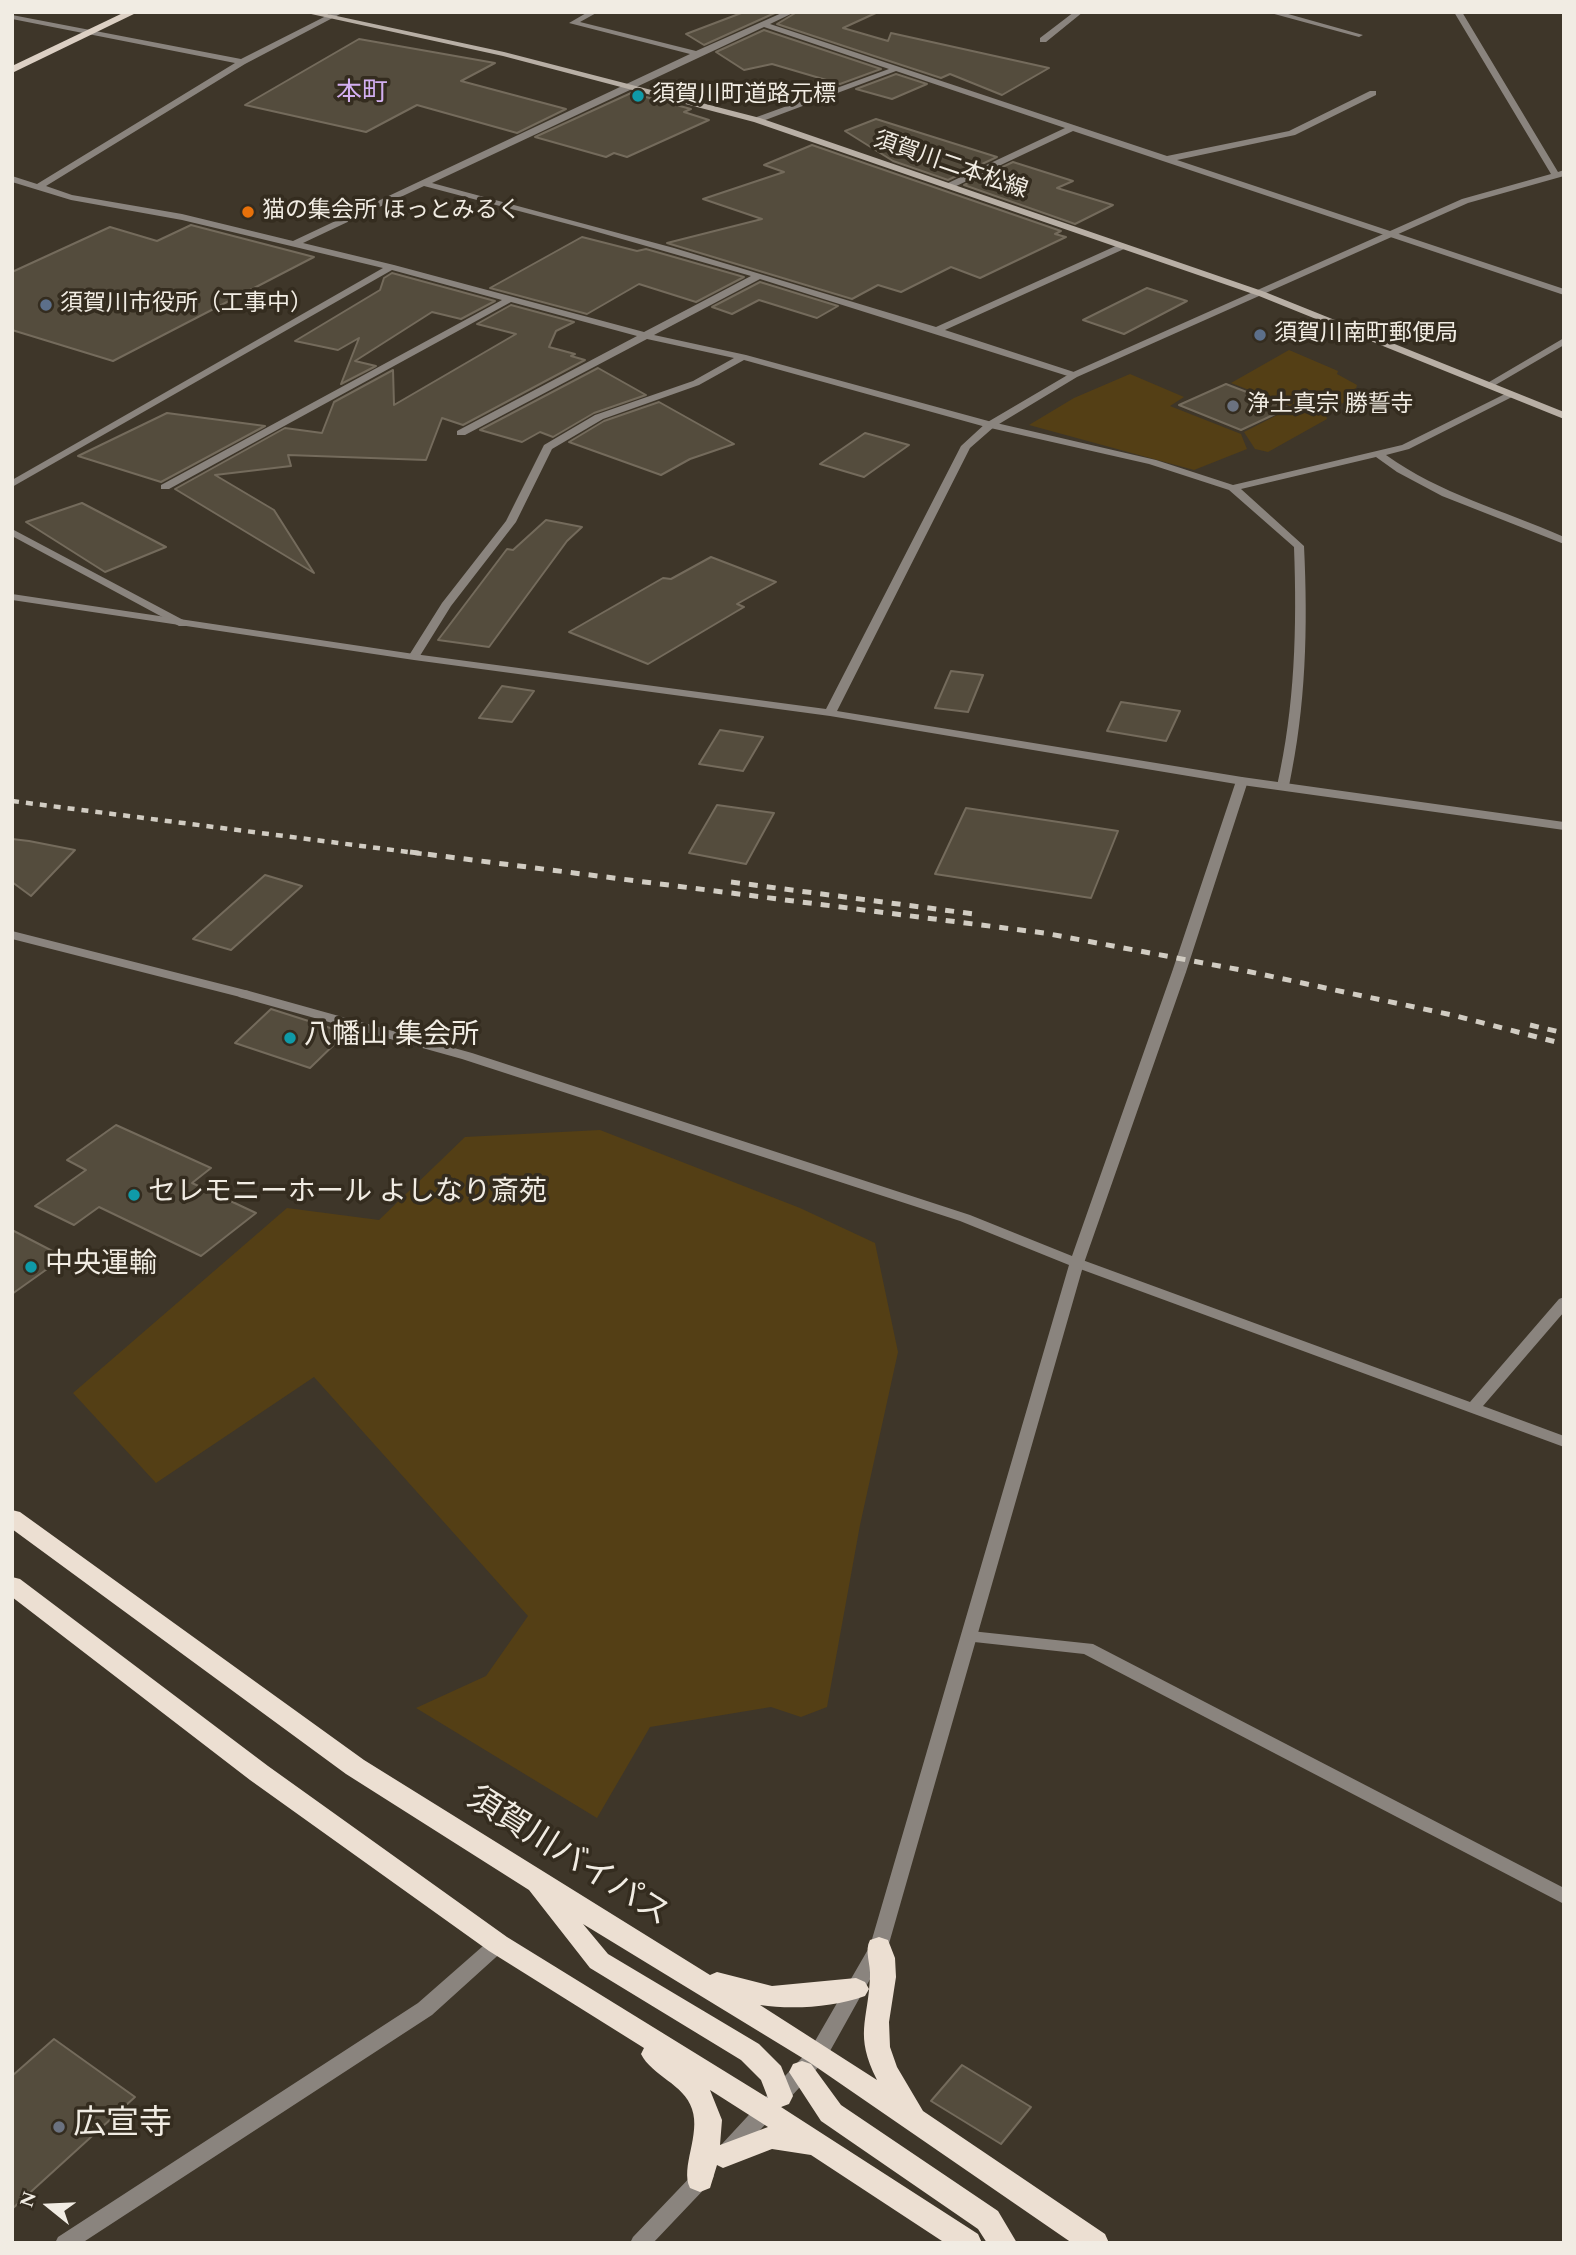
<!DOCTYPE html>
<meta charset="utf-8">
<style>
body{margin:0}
#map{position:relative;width:1576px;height:2255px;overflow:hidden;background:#3e3629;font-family:Spectral,serif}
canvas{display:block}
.frame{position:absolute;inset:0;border:14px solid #f1ece3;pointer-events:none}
.north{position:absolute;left:14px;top:2171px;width:70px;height:70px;-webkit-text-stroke:5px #342c1f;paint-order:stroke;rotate:288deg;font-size:19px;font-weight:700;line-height:28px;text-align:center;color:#f1ece3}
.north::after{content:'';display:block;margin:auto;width:24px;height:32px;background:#f1ece3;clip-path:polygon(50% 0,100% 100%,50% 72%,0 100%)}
</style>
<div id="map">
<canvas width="1576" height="2255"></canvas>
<div class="frame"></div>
<div class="north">N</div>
</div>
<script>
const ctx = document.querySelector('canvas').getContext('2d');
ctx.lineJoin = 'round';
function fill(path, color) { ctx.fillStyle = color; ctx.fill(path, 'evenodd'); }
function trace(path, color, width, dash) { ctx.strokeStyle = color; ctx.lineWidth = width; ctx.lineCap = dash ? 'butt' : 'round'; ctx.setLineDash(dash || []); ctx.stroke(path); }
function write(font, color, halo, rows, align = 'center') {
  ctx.font = font + ' Spectral,"Noto Sans JP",serif'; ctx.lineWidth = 7; ctx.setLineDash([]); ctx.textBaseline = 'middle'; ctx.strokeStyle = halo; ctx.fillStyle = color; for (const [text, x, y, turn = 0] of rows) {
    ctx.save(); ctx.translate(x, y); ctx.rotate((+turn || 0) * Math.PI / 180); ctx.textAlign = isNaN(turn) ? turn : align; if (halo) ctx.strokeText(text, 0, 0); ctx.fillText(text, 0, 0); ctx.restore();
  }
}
fill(new Path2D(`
 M 1289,350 L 1338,371 L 1337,374 L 1357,385 L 1353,399 L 1325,410 L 1327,419 L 1268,452 L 1255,449 L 1244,432 L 1293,407 L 1231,383 Z
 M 1130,374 L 1184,397 L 1170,406 L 1241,434 L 1247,449 L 1194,470 L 1029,425 L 1074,398 Z
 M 600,1130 L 800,1208 L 875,1243 L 898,1352 L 860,1525 L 827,1707 L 801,1717 L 771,1707 L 650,1727 L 597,1818 L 416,1708 L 486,1676 L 528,1616 L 314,1377 L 156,1483 L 73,1393 L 287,1208 L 379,1220 L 465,1137 Z`), '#543f15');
const building = new Path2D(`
 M 744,12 L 777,12 L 704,45 L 686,34 Z
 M 797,12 L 878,12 L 843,28 L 888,41 L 891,33 L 1049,68 L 1002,95 L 950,74 L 941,78 L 777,24 Z
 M 764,30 L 881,69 L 840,84 L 772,64 L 744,70 L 716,52 Z
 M 359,39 L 495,63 L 461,81 L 566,109 L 517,133 L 417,105 L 366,132 L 245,105 Z
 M 896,74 L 927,84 L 892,99 L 856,89 Z
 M 631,93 L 691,109 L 684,112 L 709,120 L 627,157 L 614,153 L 606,157 L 535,137 Z
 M 876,119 L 997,157 L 948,180 L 893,161 L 845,131 Z
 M 812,145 L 1061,231 L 1055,234 L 1066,237 L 980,278 L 951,267 L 901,292 L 878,285 L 852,299 L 667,243 L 762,219 L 703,199 L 784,172 L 764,165 Z
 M 1013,162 L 1073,181 L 1057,188 L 1113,205 L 1075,224 L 964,185 Z
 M 191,225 L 314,257 L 113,361 L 12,330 L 12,272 L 110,227 L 157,241 Z
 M 582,237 L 637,251 L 646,249 L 744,277 L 696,302 L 639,284 L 587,314 L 490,288 Z
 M 392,273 L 495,301 L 461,319 L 432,312 L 355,361 L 376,366 L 341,384 L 359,338 L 338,350 L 295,341 L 380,290 L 384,278 Z
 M 760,282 L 838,306 L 817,318 L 759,300 L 732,314 L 712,307 Z
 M 1147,288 L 1187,301 L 1124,334 L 1083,320 Z
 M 511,305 L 574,322 L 556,331 L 549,347 L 575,354 L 571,356 L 585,360 L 463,425 L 442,418 L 426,460 L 288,455 L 291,466 L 215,475 L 274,510 L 314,573 L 175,489 L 285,428 L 322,433 L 334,402 L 393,370 L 394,405 L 516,334 L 477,324 Z
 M 598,368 L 646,395 L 594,413 L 553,437 L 540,432 L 522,442 L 480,430 Z
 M 1226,384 L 1288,408 L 1241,430 L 1179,405 Z
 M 659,402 L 734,444 L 690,459 L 661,475 L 569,442 L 604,421 Z
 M 167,413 L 265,426 L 161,482 L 78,456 Z
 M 865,433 L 909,445 L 864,477 L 820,464 Z
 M 82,503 L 166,547 L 105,572 L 26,522 Z
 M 546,520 L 582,527 L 567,541 L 489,647 L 438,640 L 507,549 L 513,550 Z
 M 711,557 L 776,582 L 737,604 L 744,607 L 648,664 L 569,632 L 663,578 L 671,579 Z
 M 951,671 L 983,675 L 968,712 L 935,708 Z
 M 502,686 L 534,691 L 512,722 L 479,718 Z
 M 1121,702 L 1180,711 L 1166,741 L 1107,731 Z
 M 720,730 L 763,737 L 743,771 L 699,764 Z
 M 717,805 L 774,813 L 746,864 L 689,853 Z
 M 966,808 L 1118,831 L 1091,898 L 935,874 Z
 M 12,839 L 29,841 L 75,850 L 31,896 L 12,882 Z
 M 265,875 L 302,886 L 231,950 L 193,939 Z
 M 271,1009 L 346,1033 L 310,1068 L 235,1043 Z
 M 116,1125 L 211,1168 L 192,1183 L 256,1213 L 201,1256 L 99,1207 L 74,1225 L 35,1206 L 86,1170 L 67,1160 Z
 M 12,1230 L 64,1257 L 12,1294 Z
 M 54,2039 L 135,2097 L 12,2209 L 12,2076 Z
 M 962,2065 L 1031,2107 L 1001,2144 L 931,2101 Z`);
fill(building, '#544c3d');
trace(building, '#746b5c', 2);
fill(new Path2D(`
 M 334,12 L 344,12 L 245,64 L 46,186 L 72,195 L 182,214 L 293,241 L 690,54 L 569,23 L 588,12 L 598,12 L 580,22 L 696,51 L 784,12 L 795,12 L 770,24 L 1167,156 L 1289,131 L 1370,91 L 1376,91 L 1376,95 L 1295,135 L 1177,160 L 1564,289 L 1564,295 L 1073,131 L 952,188 L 946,188 L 946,184 L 1065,128 L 896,71 L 760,122 L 754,122 L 754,118 L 889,69 L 764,27 L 432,183 L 674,248 L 936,327 L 1118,245 L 1124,245 L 1124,249 L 945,330 L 1077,373 L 1079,375 L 1074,378 L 760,279 L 654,335 L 746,355 L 992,422 L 1156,460 L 1233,485 L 1402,445 L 1511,391 L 1516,394 L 1514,396 L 1409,449 L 1386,455 C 1440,494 1503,510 1564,537 L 1564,544 L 1442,496 L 1397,472 L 1376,457 L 1241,489 L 1304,546 C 1308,628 1306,706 1289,786 L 1283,790 L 1277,786 C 1295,706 1297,628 1294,547 L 1229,490 L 1149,464 L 986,427 L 744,360 L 699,385 L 603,419 L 552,449 L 516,522 L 451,606 L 418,659 L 410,659 L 408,657 L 442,603 L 506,521 L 544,445 L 595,415 L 693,381 L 734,358 L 647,339 L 465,435 L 457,435 L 457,431 L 637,336 L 511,302 L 169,489 L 161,489 L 161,485 L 502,300 L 392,270 L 12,487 L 12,480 L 383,268 L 182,220 L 71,200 L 12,182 L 12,176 L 37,184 L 235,63 L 12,19 L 12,15 L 241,59 ZM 424,186 L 587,229 L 751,276 L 644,332 L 394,265 L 303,243 Z
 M 1074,12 L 1083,12 L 1046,42 L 1040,42 L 1040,38 Z
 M 1267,12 L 1281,12 L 1363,35 L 1359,37 Z
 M 1564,338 L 1564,345 L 1492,387 L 1484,385 Z
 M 12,529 L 187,622 L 189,624 L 187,626 L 179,626 L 12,536 Z
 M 1242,777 L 1248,781 L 1186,972 L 1179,976 L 1174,975 L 1172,972 L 1236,781 Z
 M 12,931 L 249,991 L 251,994 L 244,998 L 12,939 Z
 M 1077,1258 L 1470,1402 L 1559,1299 L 1564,1297 L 1564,1312 L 1483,1406 L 1564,1436 L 1564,1447 L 1072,1266 L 1070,1263 L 1072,1260 Z
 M 971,1631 L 1093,1644 L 1564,1888 L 1564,1904 L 1084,1654 L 965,1641 L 963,1637 L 965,1633 Z
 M 498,1937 L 505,1939 L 507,1944 L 505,1949 L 432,2015 L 82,2243 L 55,2243 L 58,2237 L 418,2003 L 491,1939 Z`), '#8a847e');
fill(new Path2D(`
 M 1454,12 L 1462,12 L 1558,172 L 1564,170 L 1564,176 L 1468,203 L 1077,377 L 994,427 L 970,448 L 837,711 L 1242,777 L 1564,822 L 1564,830 L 1242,785 L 830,716 L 414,660 L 12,600 L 12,594 L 414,654 L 826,709 L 961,446 L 986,423 L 1071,373 L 1462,199 L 1551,174 Z
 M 1179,968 L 1186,972 L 1084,1263 L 888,1947 L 825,2060 L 735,2157 L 728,2159 L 721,2157 L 718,2151 L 721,2145 L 811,2048 L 870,1946 L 1069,1265 L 960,1221 L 462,1059 L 239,997 L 237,994 L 244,990 L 249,991 L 472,1053 L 970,1215 L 1072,1256 L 1172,972 Z
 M 704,2167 L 711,2170 L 714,2176 L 711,2182 L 653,2243 L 630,2243 L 633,2237 L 697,2170 Z`), '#8a847e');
fill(new Path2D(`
 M 302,12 L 318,12 L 504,52 L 760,118 L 1265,292 L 1564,412 L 1564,419 L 1259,296 L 754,122 L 503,56 Z`), '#b8afa5');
fill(new Path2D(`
 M 125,12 L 138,12 L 12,73 L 12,66 Z`), '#dcd0c4');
fill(new Path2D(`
 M 12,1510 L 20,1512 L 364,1760 L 710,1975 L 717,1972 L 772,1986 L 856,1978 L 865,1982 L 869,1989 L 865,1996 C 834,2007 793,2010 760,2005 L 877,2080 C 854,2034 868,2022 870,1977 C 871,1964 864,1951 870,1940 L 879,1937 L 888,1940 L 895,1958 L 896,1977 L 889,2022 L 890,2047 L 897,2067 L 923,2111 L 1105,2234 L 1109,2243 L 1072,2243 L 809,2062 L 583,1924 L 608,1954 L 759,2044 L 781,2066 L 793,2096 L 789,2104 L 781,2107 L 978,2234 L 982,2243 L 945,2243 L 811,2155 L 772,2149 L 723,2168 L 717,2165 L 710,2188 L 700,2192 L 690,2188 C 680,2167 701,2135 692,2109 C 684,2084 652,2076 641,2054 L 644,2048 L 489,1951 L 250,1780 L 12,1597 L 12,1577 L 20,1579 L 268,1766 L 507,1937 L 768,2098 L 761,2080 L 741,2060 L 590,1968 L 529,1890 L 346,1774 L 12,1529 ZM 710,2090 L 768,2127 L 720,2145 L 722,2120 Z
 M 802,2061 L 811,2064 L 841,2105 L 998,2211 L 1017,2243 L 987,2243 L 978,2229 L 821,2121 L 789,2072 L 793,2064 Z`), '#ecdfd2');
trace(new Path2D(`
 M 12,801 L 424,854`), '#d1ccc2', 4.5, [7, 7]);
trace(new Path2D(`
 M 410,852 L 1044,933 L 1246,971 L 1452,1015 L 1564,1044
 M 731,882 L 974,914
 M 1530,1025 L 1564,1033`), '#d1ccc2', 5, [9, 9]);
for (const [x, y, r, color] of [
 [638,96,7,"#0f9aa8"],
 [248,212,7,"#e8710a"],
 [46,305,7,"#5c6f8a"],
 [1260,335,7,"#5c6f8a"],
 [1233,406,7,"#6b7280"],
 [290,1038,7,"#0f9aa8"],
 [134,1195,7,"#0f9aa8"],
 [31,1267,7,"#0f9aa8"],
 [59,2127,7,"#6b7280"]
]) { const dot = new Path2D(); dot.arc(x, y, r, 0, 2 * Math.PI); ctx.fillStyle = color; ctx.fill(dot); trace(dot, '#342c1f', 2.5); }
write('23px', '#f1ece3', '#342c1f', [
 ["須賀川町道路元標",652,96],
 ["猫の集会所 ほっとみるく",262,212],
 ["須賀川市役所（工事中）",60,305],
 ["須賀川南町郵便局",1274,335],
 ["浄土真宗 勝誓寺",1247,406]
], 'left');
write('23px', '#f1ece3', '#342c1f', [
 ["須賀川二本松線",950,167,19]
]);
write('26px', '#d3aff1', '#342c1f', [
 ["本町",362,95]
]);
write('28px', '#f1ece3', '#342c1f', [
 ["八幡山 集会所",304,1038],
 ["セレモニーホール よしなり斎苑",148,1195],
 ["中央運輸",45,1267]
], 'left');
write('33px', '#f1ece3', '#342c1f', [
 ["須賀川バイパス",567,1859,32]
]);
write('33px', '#f1ece3', '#342c1f', [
 ["広宣寺",73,2127]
], 'left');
</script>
